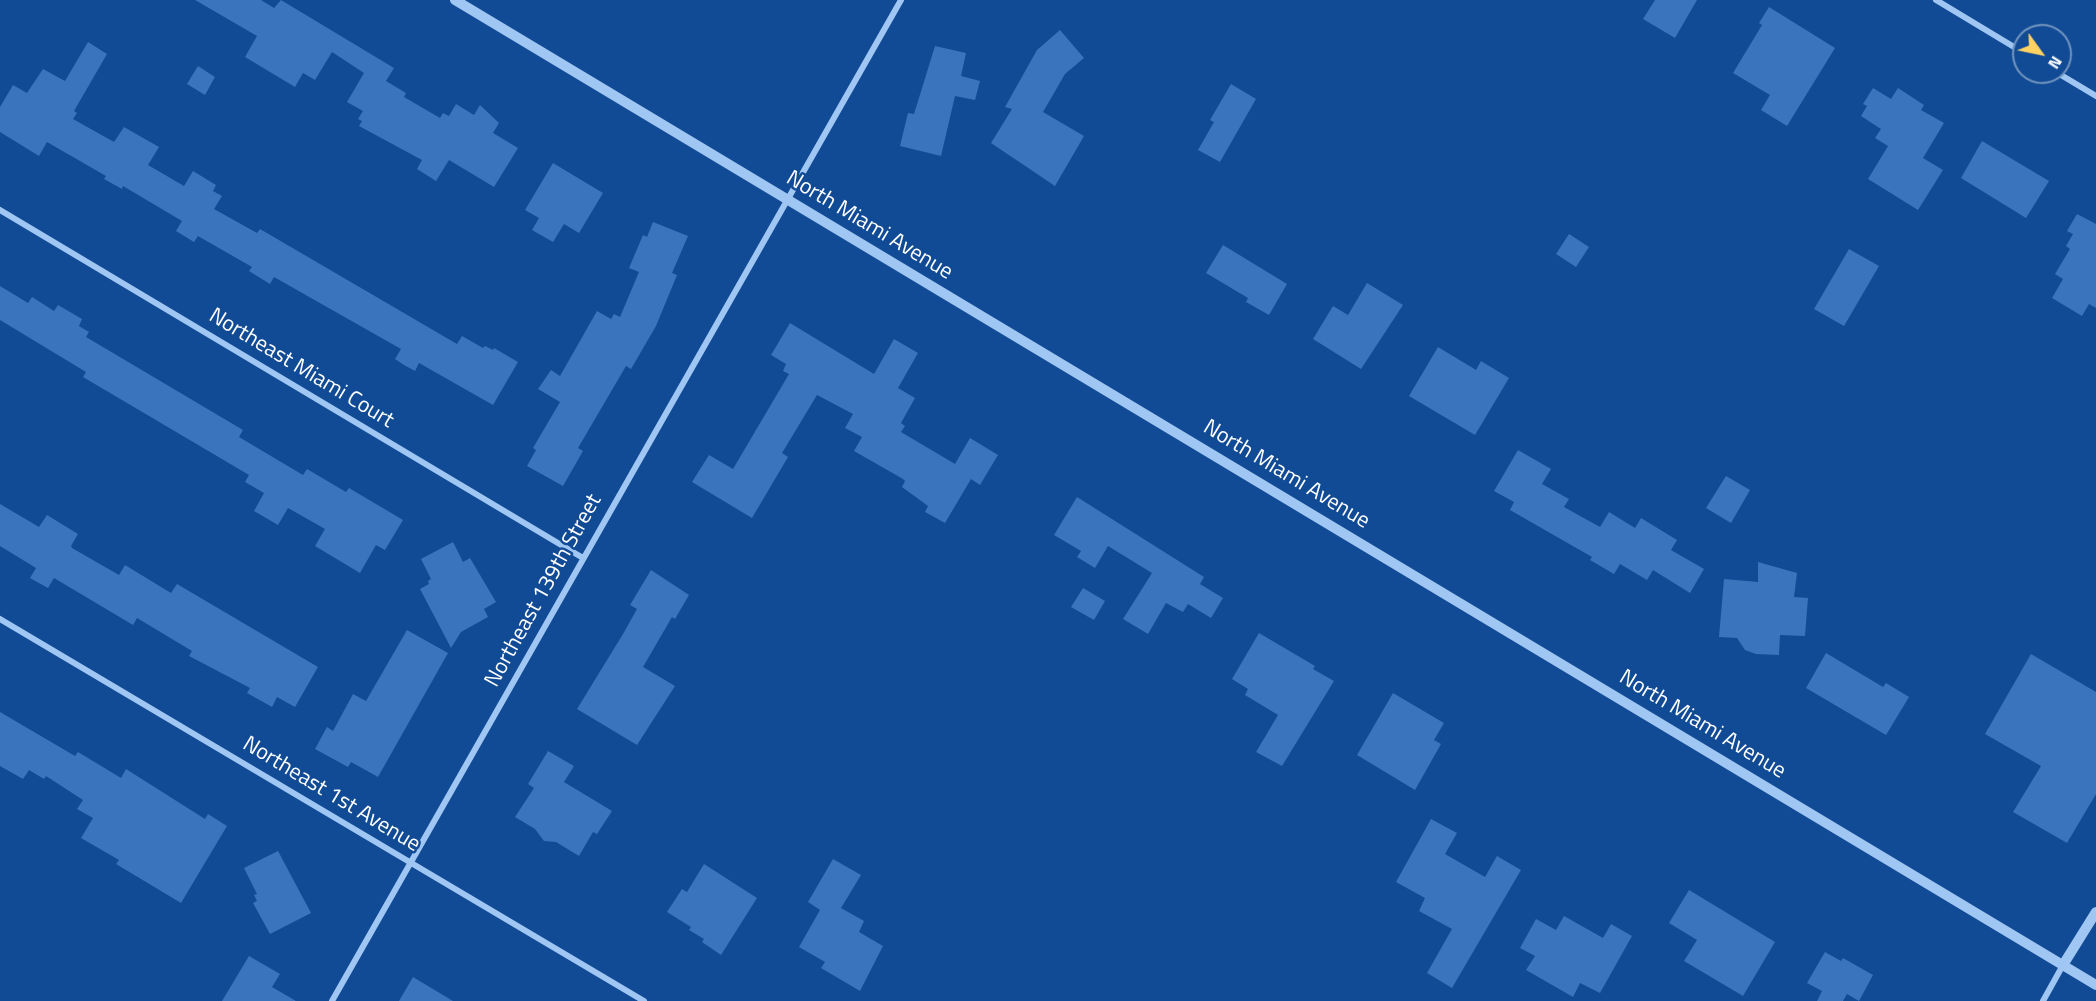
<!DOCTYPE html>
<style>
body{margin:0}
#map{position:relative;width:2096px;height:1001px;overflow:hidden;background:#114b95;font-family:"Titillium Web",sans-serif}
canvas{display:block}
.north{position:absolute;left:2012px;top:24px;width:60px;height:60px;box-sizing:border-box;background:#114b95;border:2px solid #7093bf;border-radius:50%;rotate:123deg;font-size:16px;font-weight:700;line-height:24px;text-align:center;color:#fff}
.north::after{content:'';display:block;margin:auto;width:21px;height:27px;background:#ffd262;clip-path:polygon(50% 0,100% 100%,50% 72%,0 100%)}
</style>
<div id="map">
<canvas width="2096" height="1001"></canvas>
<div class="north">N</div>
</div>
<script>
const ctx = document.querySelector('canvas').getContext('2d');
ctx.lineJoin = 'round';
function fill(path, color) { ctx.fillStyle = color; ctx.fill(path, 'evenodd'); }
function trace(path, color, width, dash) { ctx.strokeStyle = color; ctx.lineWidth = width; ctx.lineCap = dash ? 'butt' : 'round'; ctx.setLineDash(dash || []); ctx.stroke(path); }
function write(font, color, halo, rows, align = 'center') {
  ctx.font = font + ' "Titillium Web",sans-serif'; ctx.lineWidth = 5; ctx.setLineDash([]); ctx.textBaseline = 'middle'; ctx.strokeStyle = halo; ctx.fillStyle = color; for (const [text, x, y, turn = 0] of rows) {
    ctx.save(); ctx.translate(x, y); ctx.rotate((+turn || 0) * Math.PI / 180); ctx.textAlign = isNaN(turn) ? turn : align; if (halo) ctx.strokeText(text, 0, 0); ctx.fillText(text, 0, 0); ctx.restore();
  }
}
fill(new Path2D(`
 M 195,0 L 261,0 L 274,8 L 281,0 L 394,68 L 386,81 L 406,93 L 404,97 L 440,118 L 443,113 L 449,116 L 456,104 L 474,115 L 480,105 L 499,123 L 493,133 L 518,148 L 494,187 L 449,160 L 436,181 L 417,169 L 422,160 L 359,126 L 362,121 L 358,119 L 363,111 L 347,102 L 364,73 L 332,52 L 315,80 L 303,73 L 295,87 L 245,57 L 257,36 Z
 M 1655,0 L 1697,0 L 1675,38 L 1643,19 Z
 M 1769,7 L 1835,48 L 1787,126 L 1761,110 L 1770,95 L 1733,73 L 1762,25 L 1759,23 Z
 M 1060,30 L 1084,58 L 1065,74 L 1043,112 L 1084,136 L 1055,186 L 991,143 L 1012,109 L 1005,107 L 1037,50 Z
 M 88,42 L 107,54 L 74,111 L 77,113 L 73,119 L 114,142 L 124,127 L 159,147 L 148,165 L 184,186 L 193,171 L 216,185 L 213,191 L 222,196 L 214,209 L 257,233 L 260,229 L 457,344 L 462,336 L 483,348 L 485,346 L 493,350 L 494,348 L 518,362 L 493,405 L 419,363 L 415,371 L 404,365 L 395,359 L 401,349 L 274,277 L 270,284 L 249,271 L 252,267 L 198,236 L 194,242 L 176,231 L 182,221 L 123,186 L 122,189 L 104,179 L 106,176 L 47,142 L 39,156 L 0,132 L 0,107 L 13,85 L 27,93 L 43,69 L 65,81 Z
 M 935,46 L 966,53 L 961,76 L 980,81 L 975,100 L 955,96 L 941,156 L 900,146 L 908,113 L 914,114 Z
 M 198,66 L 215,77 L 205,95 L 187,84 Z
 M 1231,84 L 1256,99 L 1220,162 L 1198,150 L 1214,122 L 1210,120 Z
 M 1873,88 L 1891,99 L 1898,88 L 1924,105 L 1921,110 L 1944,123 L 1923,158 L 1943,170 L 1918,210 L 1868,179 L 1888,146 L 1875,138 L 1881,129 L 1861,116 L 1867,106 L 1863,104 Z
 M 1982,141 L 2049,181 L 2026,218 L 1961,178 Z
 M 553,163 L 603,193 L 579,233 L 564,224 L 553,242 L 532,230 L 539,218 L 525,210 Z
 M 2077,214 L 2096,224 L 2096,308 L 2089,304 L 2082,316 L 2052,298 L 2063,279 L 2055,274 L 2070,249 L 2066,246 L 2073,234 L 2067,231 Z
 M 653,222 L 688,236 L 672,273 L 677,275 L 656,326 L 631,369 L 626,366 L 578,448 L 583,451 L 563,486 L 527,466 L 536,450 L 533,448 L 560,402 L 538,389 L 551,370 L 560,376 L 597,311 L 611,319 L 614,314 L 620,317 L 639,272 L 629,268 L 643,235 L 647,237 Z
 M 1569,234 L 1589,247 L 1576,267 L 1556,254 Z
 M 1223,245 L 1287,284 L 1269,315 L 1246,302 L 1248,298 L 1206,273 Z
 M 1849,249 L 1879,266 L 1844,326 L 1814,309 Z
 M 1367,283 L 1403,305 L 1361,369 L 1313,339 L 1333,306 L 1348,315 Z
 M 0,286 L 28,303 L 32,297 L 54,311 L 58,305 L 82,319 L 79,326 L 89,332 L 86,337 L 243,430 L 239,437 L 303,475 L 307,469 L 346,492 L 349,488 L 403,520 L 385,550 L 376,545 L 360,573 L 315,546 L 325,529 L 288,508 L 278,525 L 254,511 L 264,493 L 245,482 L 249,475 L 83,377 L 86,372 L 0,320 Z
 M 790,323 L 874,374 L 894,339 L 918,353 L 898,388 L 915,398 L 901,423 L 905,426 L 901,432 L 955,464 L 970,438 L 998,455 L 980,485 L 971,479 L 945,523 L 925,512 L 928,506 L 902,487 L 905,481 L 903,479 L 854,451 L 862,437 L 845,428 L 853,414 L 817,395 L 782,453 L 788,457 L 752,518 L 692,482 L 709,455 L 733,469 L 789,374 L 783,371 L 786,364 L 771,355 Z
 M 1438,347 L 1476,370 L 1481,361 L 1509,378 L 1475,435 L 1409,396 Z
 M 1518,450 L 1551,469 L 1542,484 L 1569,499 L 1564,507 L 1600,527 L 1609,512 L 1635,528 L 1641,518 L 1677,540 L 1671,550 L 1704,569 L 1690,593 L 1653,570 L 1647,580 L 1620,564 L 1614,574 L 1590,560 L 1592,557 L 1510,510 L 1514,502 L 1494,491 Z
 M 1726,476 L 1750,490 L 1731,523 L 1706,508 Z
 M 1077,497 L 1204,577 L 1200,584 L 1223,598 L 1211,618 L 1188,604 L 1183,612 L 1166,603 L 1148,634 L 1123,619 L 1152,573 L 1108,546 L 1095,568 L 1077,557 L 1081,551 L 1054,535 Z
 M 0,504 L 39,527 L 47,515 L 78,534 L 71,546 L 72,548 L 119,575 L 125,565 L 171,593 L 177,584 L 318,667 L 295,707 L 277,697 L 272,707 L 247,693 L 250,688 L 189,656 L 192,651 L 137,618 L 133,625 L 54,578 L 48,588 L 30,578 L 36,568 L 0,546 Z
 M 453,542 L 463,562 L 470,558 L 496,602 L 484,609 L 488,617 L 461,632 L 451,648 L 420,589 L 429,584 L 428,581 L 431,579 L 421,559 Z
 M 1758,562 L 1797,573 L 1794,597 L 1808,598 L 1805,636 L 1780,635 L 1779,655 L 1756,654 L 1745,650 L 1737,638 L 1719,637 L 1724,579 L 1758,582 Z
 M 651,570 L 689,595 L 675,619 L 672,617 L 643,667 L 675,686 L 637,745 L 577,709 L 623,634 L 637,609 L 630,605 Z
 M 1083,588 L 1105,601 L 1094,620 L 1071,607 Z
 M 407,630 L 448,653 L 378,777 L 351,762 L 348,767 L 315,749 L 327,727 L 333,731 L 353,694 L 366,701 Z
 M 1259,633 L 1315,666 L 1313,669 L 1334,681 L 1282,766 L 1256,752 L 1278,715 L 1245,695 L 1248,689 L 1232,679 Z
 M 1826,653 L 1883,687 L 1886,683 L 1909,697 L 1886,735 L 1806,688 Z
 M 2031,654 L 2096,692 L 2096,794 L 2067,843 L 2013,812 L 2041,766 L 1985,734 Z
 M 1393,693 L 1444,723 L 1434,740 L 1441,744 L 1415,790 L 1357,755 Z
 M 0,712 L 75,756 L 78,752 L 121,778 L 126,769 L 205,819 L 208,814 L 227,826 L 181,903 L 116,864 L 119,860 L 81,838 L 93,818 L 77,809 L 83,800 L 46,776 L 44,779 L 29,770 L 23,779 L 0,766 Z
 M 548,751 L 574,766 L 564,782 L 612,811 L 597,834 L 593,832 L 579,856 L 556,842 L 544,841 L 535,829 L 515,817 L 534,788 L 528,784 Z
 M 1431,819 L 1457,833 L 1445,854 L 1485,877 L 1497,856 L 1521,870 L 1452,988 L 1427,973 L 1452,929 L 1419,911 L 1425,898 L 1396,882 Z
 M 278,851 L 311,913 L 270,934 L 253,903 L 257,901 L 254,895 L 257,894 L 244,868 Z
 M 833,859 L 861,875 L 841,908 L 864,921 L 859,932 L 883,946 L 860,991 L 821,968 L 825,962 L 799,947 L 820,910 L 808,902 Z
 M 704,864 L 757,898 L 721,955 L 702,942 L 704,939 L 689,930 L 691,927 L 667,912 L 682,889 L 687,892 Z
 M 1689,890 L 1775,942 L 1743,996 L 1684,961 L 1697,940 L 1669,923 Z
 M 1564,916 L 1603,938 L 1611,924 L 1632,936 L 1600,993 L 1580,983 L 1573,997 L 1526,970 L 1535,956 L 1520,948 L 1536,919 L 1556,930 Z
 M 1825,952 L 1841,961 L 1843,958 L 1873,975 L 1859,1001 L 1847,994 L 1843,1001 L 1817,1001 L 1822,991 L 1807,983 Z
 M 249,956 L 280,974 L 272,987 L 296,1001 L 222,1001 Z
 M 413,977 L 453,1001 L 399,1001 Z`), '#3a74bd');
trace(new Path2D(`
 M 1936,0 L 2024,53
 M 2056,72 L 2096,96
 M 0,210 L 583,558
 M 0,619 L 644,1001
 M 332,1001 L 901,0
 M 2043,1001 L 2063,965`), '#a0c6f3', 6);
trace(new Path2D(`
 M 455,0 L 2096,985
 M 2063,965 L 2096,912`), '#a0c6f3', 10);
write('22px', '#fff', '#114b95', [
 ["North Miami Avenue",869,226,31],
 ["Northeast Miami Court",301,369,31],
 ["North Miami Avenue",1286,475,31],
 ["Northeast 139th Street",544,591,-61],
 ["North Miami Avenue",1702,725,31],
 ["Northeast 1st Avenue",331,795,31]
]);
</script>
